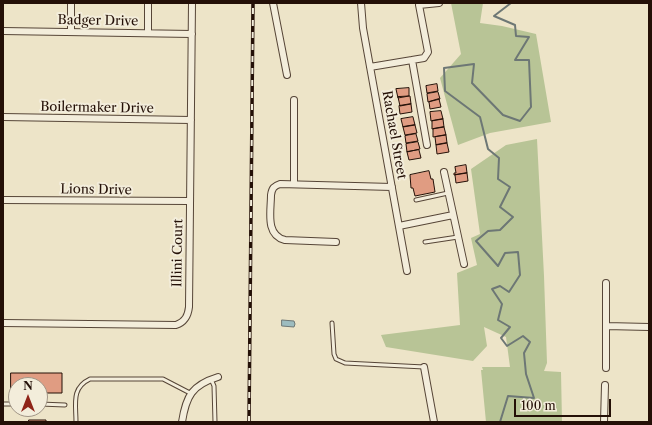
<!DOCTYPE html>
<style>
body{margin:0}
#map{position:relative;width:652px;height:425px;overflow:hidden;background:#ede4c8;font-family:"Libre Caslon Text",serif}
canvas{display:block}
.frame{position:absolute;inset:0;border:4px solid #241007;pointer-events:none}
.north{position:absolute;left:8px;top:377px;width:40px;height:40px;box-sizing:border-box;background:#f3eddb;border:1px solid #a09586;border-radius:50%;rotate:0deg;font-size:11px;font-weight:700;line-height:16px;text-align:center;color:#241007}
.north::after{content:'';display:block;margin:auto;width:14px;height:18px;background:#8f2418;clip-path:polygon(50% 0,100% 100%,50% 72%,0 100%)}
.scale{position:absolute;left:514px;top:399px;width:97px;height:18px;box-sizing:border-box;border:2px solid #241007;border-top:0;padding-left:5px;font-size:12px;line-height:14px;white-space:nowrap;color:#241007;-webkit-text-stroke:3px #f3eddb;paint-order:stroke}
</style>
<div id="map">
<canvas width="652" height="425"></canvas>
<div class="frame"></div>
<div class="north">N</div>
<div class="scale">100 m</div>
</div>
<script>
const ctx = document.querySelector('canvas').getContext('2d');
ctx.lineJoin = 'round';
function fill(path, color) { ctx.fillStyle = color; ctx.fill(path, 'evenodd'); }
function trace(path, color, width, dash) { ctx.strokeStyle = color; ctx.lineWidth = width; ctx.lineCap = dash ? 'butt' : 'round'; ctx.setLineDash(dash || []); ctx.stroke(path); }
function write(font, color, halo, rows, align = 'center') {
  ctx.font = font + ' "Libre Caslon Text",serif'; ctx.lineWidth = 4; ctx.setLineDash([]); ctx.textBaseline = 'middle'; ctx.strokeStyle = halo; ctx.fillStyle = color; for (const [text, x, y, turn = 0] of rows) {
    ctx.save(); ctx.translate(x, y); ctx.rotate((+turn || 0) * Math.PI / 180); ctx.textAlign = isNaN(turn) ? turn : align; if (halo) ctx.strokeText(text, 0, 0); ctx.fillText(text, 0, 0); ctx.restore();
  }
}
fill(new Path2D(`
 M 451,3 L 483,3 L 480,23 L 502,26 L 536,34 L 551,122 L 490,133 L 458,145 L 440,78 L 461,54 Z
 M 537,139 L 544,276 L 547,363 L 544,371 L 561,372 L 562,422 L 486,422 L 481,370 L 483,370 L 482,367 L 510,367 L 506,337 L 484,327 L 487,346 L 473,361 L 386,347 L 381,335 L 460,325 L 457,273 L 477,265 L 471,238 L 480,234 L 471,169 L 506,145 Z`), '#b8c496');
const water = new Path2D(`
 M 282,320 L 294,321 L 295,324 L 294,327 L 282,326 Z`);
fill(water, '#9dbcbf');
trace(water, '#6d7775', 1);
trace(new Path2D(`
 M 500,422 L 508,396 L 534,398 L 526,374 L 524,353 L 530,342 L 523,336 L 507,346 L 501,338 L 510,327 L 498,320 L 502,304 L 492,289 L 500,286 L 509,292 L 520,275 L 518,252 L 505,253 L 498,266 L 476,241 L 488,231 L 500,230 L 513,217 L 500,207 L 510,187 L 498,179 L 499,158 L 488,149 L 480,117 L 445,91 L 444,68 L 474,64 L 472,83 L 503,115 L 520,121 L 531,107 L 529,60 L 515,60 L 529,37 L 516,36 L 515,25 L 494,16 L 511,3`), '#6d7775', 2);
const building = new Path2D(`
 M 437,84 L 438,91 L 427,93 L 426,86 Z
 M 409,88 L 409,96 L 398,98 L 396,89 Z
 M 438,92 L 440,99 L 428,102 L 427,94 Z
 M 409,96 L 410,96 L 411,104 L 400,106 L 398,97 Z
 M 439,99 L 441,107 L 430,109 L 429,102 Z
 M 411,104 L 412,112 L 400,114 L 399,106 Z
 M 441,111 L 443,119 L 431,121 L 430,112 Z
 M 413,117 L 415,125 L 403,127 L 401,119 Z
 M 443,119 L 444,127 L 432,129 L 432,121 Z
 M 415,125 L 417,133 L 405,135 L 403,127 Z
 M 444,127 L 446,135 L 433,137 L 433,129 Z
 M 416,134 L 418,141 L 406,143 L 405,136 Z
 M 446,135 L 447,143 L 436,145 L 435,137 Z
 M 418,142 L 420,149 L 407,152 L 406,144 Z
 M 447,143 L 449,152 L 437,154 L 436,145 Z
 M 419,150 L 421,158 L 409,160 L 407,152 Z
 M 466,165 L 467,173 L 454,175 L 454,173 L 456,173 L 455,167 Z
 M 429,171 L 431,179 L 433,179 L 435,192 L 415,196 L 413,188 L 411,188 L 410,175 Z
 M 467,173 L 468,181 L 456,183 L 455,175 Z
 M 11,373 L 62,373 L 62,393 L 40,393 L 40,385 L 16,385 L 16,393 L 11,393 Z
 M 29,420 L 46,420 L 46,422 L 29,422 Z`);
fill(building, '#e09c82');
trace(building, '#241007', 1);
const service = new Path2D(`
 M 416,200 L 448,193
 M 425,242 L 458,237
 M 332,323 L 334,354 L 336,359 L 345,363 L 424,367
 M 211,379 L 214,386 L 215,422
 M 3,404 L 16,404
 M 40,404 L 65,405
 M 76,422 C 76,404 71,388 90,379 L 163,379 L 190,393`);
const minor = new Path2D(`
 M 71,3 L 71,32
 M 273,3 L 287,75
 M 361,3 L 363,28 L 407,271
 M 3,31 L 192,34
 M 148,33 L 148,3
 M 412,60 L 427,145
 M 370,67 L 424,58 L 428,52 L 419,5 L 439,3
 M 294,100 L 294,184
 M 3,117 L 191,120
 M 444,172 L 464,264
 M 3,200 L 190,201
 M 399,226 L 453,215
 M 336,242 L 285,240 C 265,235 271,211 271,195 C 272,188 274,186 280,184 L 392,187
 M 3,323 L 176,325 C 185,322 188,316 189,307 L 192,3
 M 606,326 L 649,327
 M 424,367 L 434,422
 M 606,368 L 606,283
 M 182,422 C 186,396 192,385 218,377
 M 604,422 L 605,385`);
trace(service, '#564537', 5);
trace(minor, '#564537', 8);
trace(service, '#f3eddb', 3);
trace(minor, '#f3eddb', 6);
const rail = new Path2D(`
 M 249,422 L 253,3`);
trace(rail, '#241007', 3.5);
trace(rail, '#f3eddb', 2, [6]);
write('13px', '#241007', '#f3eddb', [
 ["Badger Drive",98,21,1],
 ["Boilermaker Drive",97,108,1],
 ["Rachael Street",394,135,80],
 ["Lions Drive",96,190,1],
 ["Illini Court",178,253,-89]
]);
</script>
